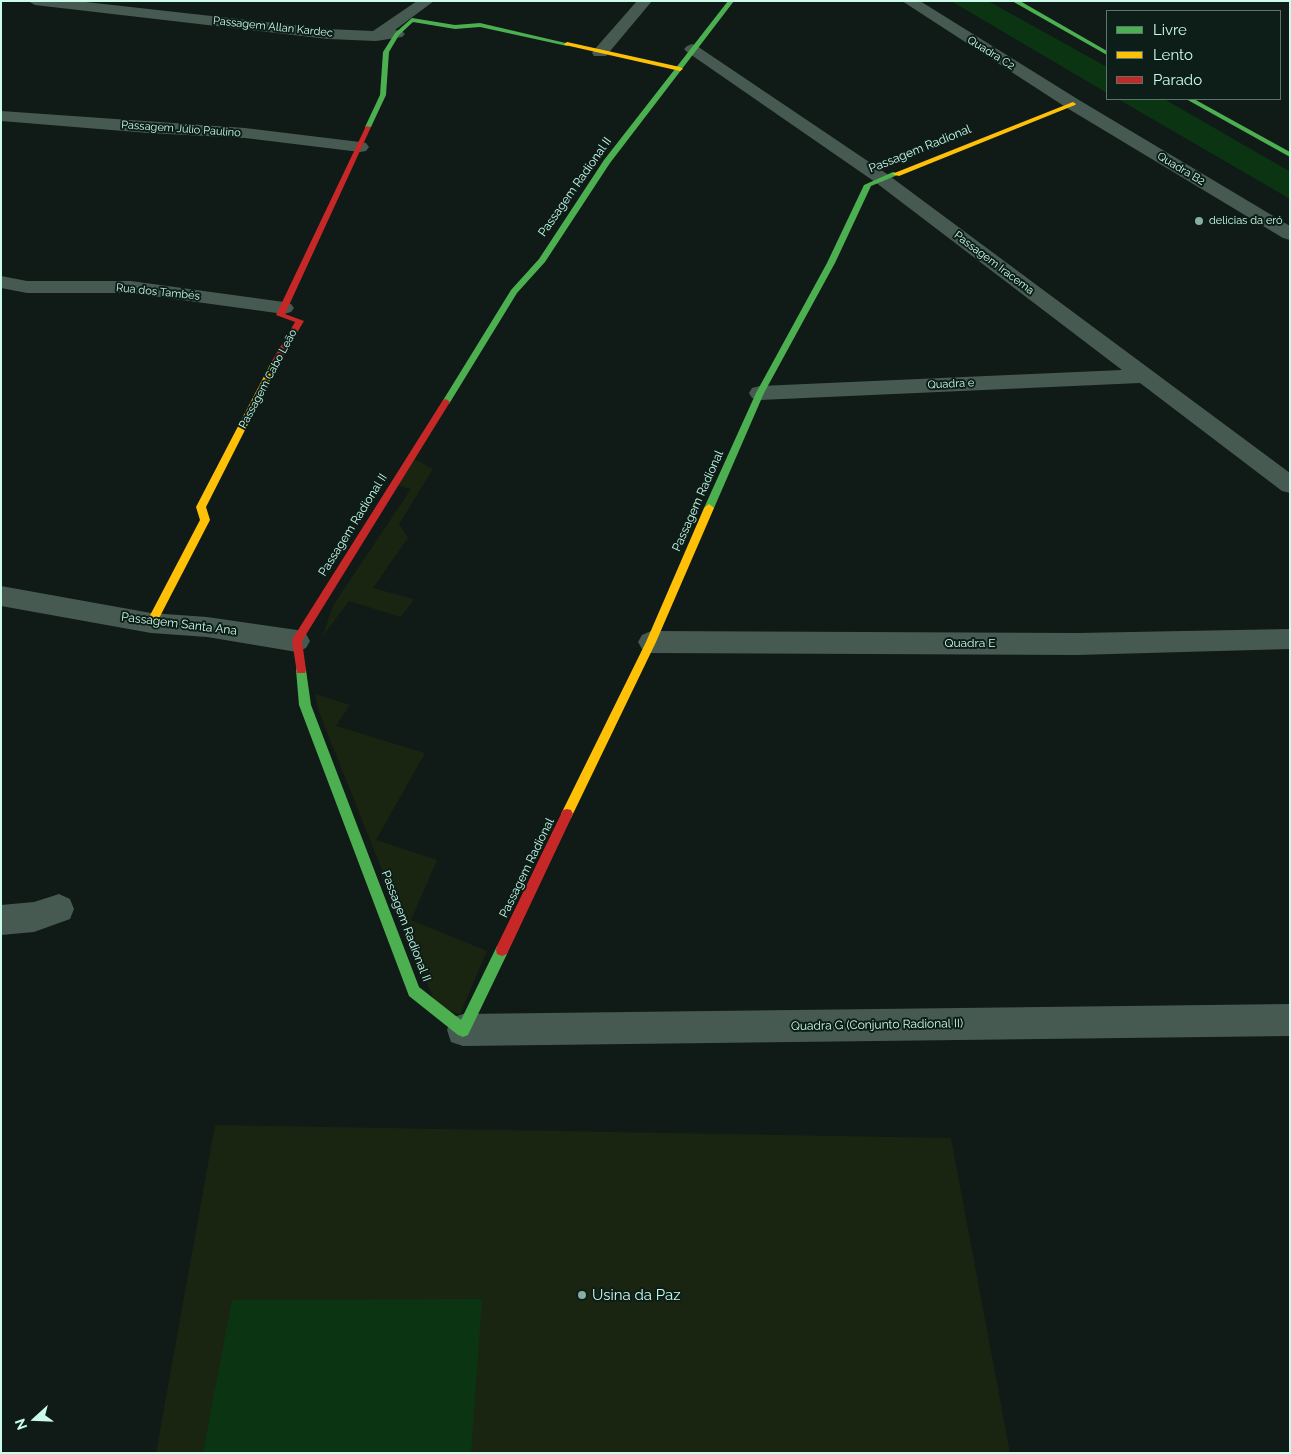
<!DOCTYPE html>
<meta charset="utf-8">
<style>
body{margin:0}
#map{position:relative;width:1291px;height:1454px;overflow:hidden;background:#101a17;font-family:Raleway,sans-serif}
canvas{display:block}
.frame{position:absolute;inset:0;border:2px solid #cbfceb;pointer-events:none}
.legend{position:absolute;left:1106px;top:10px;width:175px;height:90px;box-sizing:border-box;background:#0d1d18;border:1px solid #59766c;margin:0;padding:6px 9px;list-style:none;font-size:15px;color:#cbfceb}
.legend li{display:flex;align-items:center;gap:10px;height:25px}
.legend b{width:25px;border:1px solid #59766c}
.north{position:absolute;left:10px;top:1394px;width:50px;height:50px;-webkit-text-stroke:4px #0d1d18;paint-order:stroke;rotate:250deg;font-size:14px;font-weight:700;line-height:20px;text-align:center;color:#cbfceb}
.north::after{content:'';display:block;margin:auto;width:18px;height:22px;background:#cbfceb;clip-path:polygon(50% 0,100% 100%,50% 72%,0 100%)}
</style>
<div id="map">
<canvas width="1291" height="1454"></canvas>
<div class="frame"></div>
<ul class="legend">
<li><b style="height:6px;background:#4caf50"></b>Livre</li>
<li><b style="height:6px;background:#ffc107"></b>Lento</li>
<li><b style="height:6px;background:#c62828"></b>Parado</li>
</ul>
<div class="north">N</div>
</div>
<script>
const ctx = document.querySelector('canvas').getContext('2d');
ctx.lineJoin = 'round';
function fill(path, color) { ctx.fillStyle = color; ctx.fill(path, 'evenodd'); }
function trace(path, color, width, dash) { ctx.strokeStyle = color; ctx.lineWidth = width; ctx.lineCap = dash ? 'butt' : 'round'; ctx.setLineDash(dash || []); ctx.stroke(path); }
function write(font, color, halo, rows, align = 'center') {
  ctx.font = font + ' Raleway,sans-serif'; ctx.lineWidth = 4; ctx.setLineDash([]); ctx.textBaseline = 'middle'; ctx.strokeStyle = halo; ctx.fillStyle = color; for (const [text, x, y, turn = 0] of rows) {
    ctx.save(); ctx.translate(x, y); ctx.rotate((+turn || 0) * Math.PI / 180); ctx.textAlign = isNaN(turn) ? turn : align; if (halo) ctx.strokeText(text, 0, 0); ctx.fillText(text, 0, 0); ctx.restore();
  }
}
fill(new Path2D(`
 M 413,458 L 433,469 L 399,524 L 408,538 L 373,588 L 414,599 L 401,617 L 349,601 L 322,637 L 334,604 L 411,489 L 397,485 Z
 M 315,694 L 350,705 L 336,726 L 425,753 L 376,840 L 437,860 L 411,920 L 487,951 L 460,1014 L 437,1008 L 319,712 Z
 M 215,1125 L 951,1138 L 1010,1453 L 156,1453 Z`), '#1a2511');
fill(new Path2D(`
 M 951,1 L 988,1 L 1107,67 L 1107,93 Z
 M 1118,99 L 1164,99 L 1289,171 L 1290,199 Z
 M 482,1299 L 471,1453 L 203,1453 L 232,1300 Z`), '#0b3512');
fill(new Path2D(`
 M 28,1 L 77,1 L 328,29 L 373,31 L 417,1 L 434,1 L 395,30 L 402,31 L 405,34 L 402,37 L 376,41 L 328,39 L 35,5 Z
 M 637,1 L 652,1 L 606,56 L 594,56 L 592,53 L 594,50 Z
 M 902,1 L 920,1 L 1079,100 L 1290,226 L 1290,240 L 1283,238 L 1067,108 Z
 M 692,44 L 697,46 L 887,174 L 1290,473 L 1290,493 L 1282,491 L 1140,383 L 760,400 L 752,398 L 749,393 L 752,388 L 760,386 L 1122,370 L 875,182 L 687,52 L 684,49 L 687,46 Z
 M 1,111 L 245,128 L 360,142 L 366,143 L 369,147 L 366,151 L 360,152 L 245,138 L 148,133 L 1,121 Z
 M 1,276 L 27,281 L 131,281 L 284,302 L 291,304 L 294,308 L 291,312 L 284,314 L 131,293 L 27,293 L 1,288 Z
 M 1,586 L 151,613 L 207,617 L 297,630 L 306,634 L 310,641 L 306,648 L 297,652 L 207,637 L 151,633 L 1,606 Z
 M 1290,629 L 1290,649 L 1077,655 L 651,653 L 642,649 L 638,642 L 642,635 L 651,631 L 1077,633 Z
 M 59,894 L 70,899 L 74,909 L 70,919 L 34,932 L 1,935 L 1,905 L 34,902 Z
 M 1290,1004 L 1290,1036 L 463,1046 L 451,1042 L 447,1030 L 451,1018 L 463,1014 Z`), '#465a51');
fill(new Path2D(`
 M 728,1 L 734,1 L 610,163 L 545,262 L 517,293 L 449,404 L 443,404 L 442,402 L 511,290 L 539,259 L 604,160 Z
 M 1012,1 L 1020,1 L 1107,51 L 1107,55 Z
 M 412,18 L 455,25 L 480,23 L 570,44 L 567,46 L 480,27 L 455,29 L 413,22 L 399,35 L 389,52 L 386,95 L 371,127 L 366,128 L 365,127 L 380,95 L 383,52 L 395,33 Z
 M 1186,99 L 1194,99 L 1290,152 L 1290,157 Z
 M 893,172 L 900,174 L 871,186 L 835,263 L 764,393 L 714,508 L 709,512 L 706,511 L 704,508 L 756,393 L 827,263 L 864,185 Z
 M 301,666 L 305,667 L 306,670 L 311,705 L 419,987 L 461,1020 L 497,946 L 502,944 L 507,946 L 508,950 L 507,954 L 468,1035 L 463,1037 L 458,1035 L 409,996 L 299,705 L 296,670 L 297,667 Z`), '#4caf50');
fill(new Path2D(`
 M 567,42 L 680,67 L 683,69 L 680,71 L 565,45 L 564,44 Z
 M 1073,102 L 1076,104 L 1075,105 L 899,176 L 892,174 Z
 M 276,358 L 280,361 L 206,507 L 210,520 L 155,626 L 147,626 L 146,623 L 200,520 L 196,507 L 272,361 Z
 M 709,504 L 714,508 L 656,642 L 571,818 L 567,819 L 563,818 L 561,814 L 563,810 L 646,642 L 704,508 Z`), '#ffc107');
fill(new Path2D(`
 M 366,126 L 371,127 L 285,314 L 304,321 L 279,363 L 273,363 L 272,361 L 295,322 L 276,315 Z
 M 446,399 L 450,402 L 302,641 L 306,670 L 305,673 L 297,673 L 292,641 L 293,638 L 443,400 Z
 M 567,809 L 571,810 L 573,814 L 507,954 L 502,956 L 497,954 L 496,950 L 497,946 L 563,810 Z`), '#c62828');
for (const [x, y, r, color] of [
 [1199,221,5,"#8aada1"],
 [582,1295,5,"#8aada1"]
]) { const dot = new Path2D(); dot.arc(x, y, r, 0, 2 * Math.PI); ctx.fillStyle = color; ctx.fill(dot); trace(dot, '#0d1d18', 2); }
write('11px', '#cbfceb', '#0d1d18', [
 ["Passagem Allan Kardec",273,27,6],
 ["Quadra C2",991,53,32],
 ["Passagem Júlio Paulino",181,129,4],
 ["Quadra B2",1181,169,31],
 ["Passagem Iracema",994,263,37],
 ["Rua dos Tambés",158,292,6],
 ["Passagem Cabo Leão",268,379,-62],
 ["Quadra e",951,384,-3]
]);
write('11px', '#cbfceb', '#0d1d18', [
 ["delicias da eró",1209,221]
], 'left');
write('12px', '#cbfceb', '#0d1d18', [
 ["Passagem Radional",920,149,-22],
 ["Passagem Radional II",575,187,-55],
 ["Passagem Radional",698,501,-66],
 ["Passagem Radional II",353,525,-58],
 ["Passagem Santa Ana",179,624,7],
 ["Quadra E",970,643],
 ["Passagem Radional",527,868,-64],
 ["Passagem Radional II",406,926,69],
 ["Quadra G (Conjunto Radional II)",877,1025,-1]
]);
write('15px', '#cbfceb', '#0d1d18', [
 ["Usina da Paz",592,1295]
], 'left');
</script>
